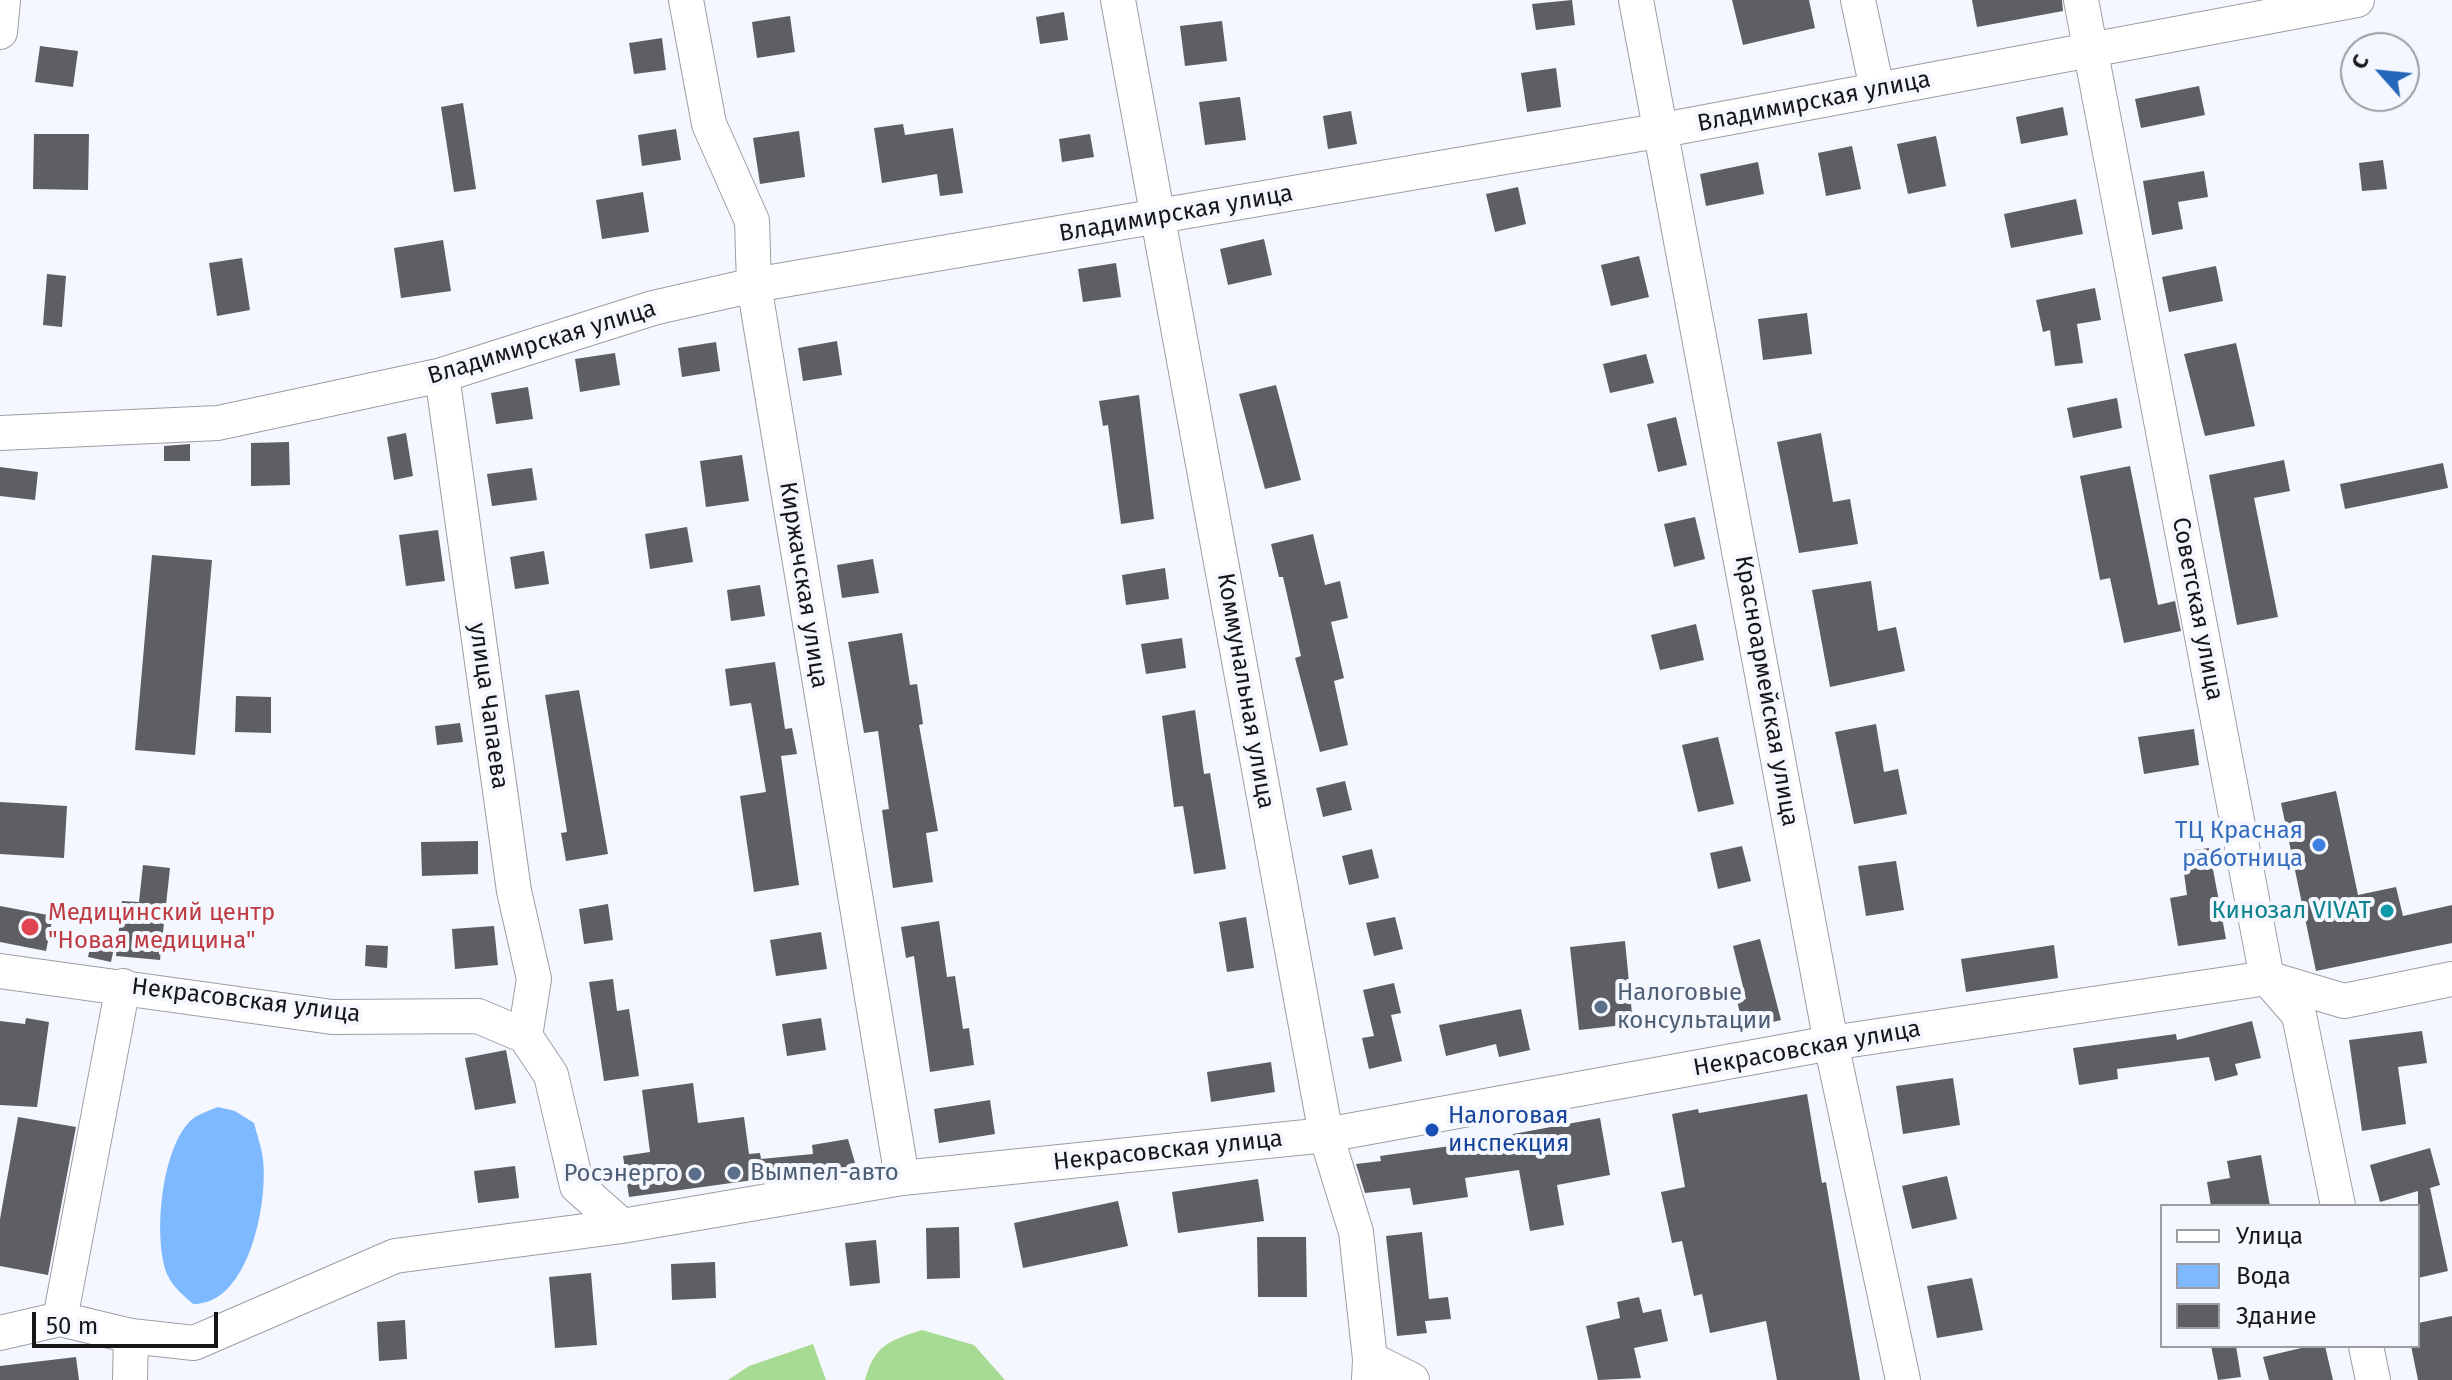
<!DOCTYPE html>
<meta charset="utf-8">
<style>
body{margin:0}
#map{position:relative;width:2452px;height:1380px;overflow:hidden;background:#f5f7fe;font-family:"Fira Sans",sans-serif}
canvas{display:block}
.legend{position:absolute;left:2160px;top:1204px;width:260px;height:144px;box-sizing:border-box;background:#f5f7fe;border:2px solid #9c9da3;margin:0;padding:10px 14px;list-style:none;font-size:24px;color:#17171a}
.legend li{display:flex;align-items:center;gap:16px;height:40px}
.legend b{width:40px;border:2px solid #9c9da3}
.north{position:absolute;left:2340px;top:32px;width:80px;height:80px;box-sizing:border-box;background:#f5f7fe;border:2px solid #9c9da3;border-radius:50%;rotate:297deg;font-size:22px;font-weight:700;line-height:32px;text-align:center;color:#17171a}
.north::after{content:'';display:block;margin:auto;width:28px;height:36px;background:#2466b7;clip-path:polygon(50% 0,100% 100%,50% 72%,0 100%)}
.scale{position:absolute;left:32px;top:1312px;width:186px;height:36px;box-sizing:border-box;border:4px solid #17171a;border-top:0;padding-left:10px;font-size:24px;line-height:28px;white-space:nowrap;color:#17171a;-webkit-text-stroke:6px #f5f7fe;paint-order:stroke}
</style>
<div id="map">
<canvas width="2452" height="1380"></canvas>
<ul class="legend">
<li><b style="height:10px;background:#fff"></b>Улица</li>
<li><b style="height:22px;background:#7eb8fe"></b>Вода</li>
<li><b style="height:22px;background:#5d5f65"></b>Здание</li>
</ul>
<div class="north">С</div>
<div class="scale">50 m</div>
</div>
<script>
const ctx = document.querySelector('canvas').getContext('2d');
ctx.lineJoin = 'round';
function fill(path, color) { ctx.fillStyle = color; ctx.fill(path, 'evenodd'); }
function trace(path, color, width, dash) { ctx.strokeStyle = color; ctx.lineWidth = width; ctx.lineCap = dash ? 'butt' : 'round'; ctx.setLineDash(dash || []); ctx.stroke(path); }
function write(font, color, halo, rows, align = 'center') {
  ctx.font = font + ' "Fira Sans",sans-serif'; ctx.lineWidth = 8; ctx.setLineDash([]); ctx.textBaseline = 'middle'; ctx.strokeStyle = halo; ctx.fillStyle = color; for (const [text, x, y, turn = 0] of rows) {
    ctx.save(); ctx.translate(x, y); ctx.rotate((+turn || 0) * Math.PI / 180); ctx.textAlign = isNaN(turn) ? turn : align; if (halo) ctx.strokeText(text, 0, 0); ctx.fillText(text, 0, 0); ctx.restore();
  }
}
fill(new Path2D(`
 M 922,1330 L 974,1345 L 1005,1380 L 865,1380 C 875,1344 889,1341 922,1330 Z
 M 813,1344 L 826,1380 L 728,1380 L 749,1366 Z`), '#a7db93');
fill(new Path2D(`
 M 218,1107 L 235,1111 L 254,1123 C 257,1135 262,1148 263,1160 C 268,1203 249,1305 193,1304 C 184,1296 173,1287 168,1276 C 152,1241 161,1141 195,1117 C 202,1113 210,1110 218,1107 Z`), '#7eb8fe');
fill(new Path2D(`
 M 1572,0 L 1575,25 L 1536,30 L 1532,4 Z
 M 1732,0 L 1809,0 L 1815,28 L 1743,45 Z
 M 1972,0 L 2062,0 L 2063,11 L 1977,27 Z
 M 1064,12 L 1068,40 L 1040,44 L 1036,17 Z
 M 790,16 L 795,52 L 757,58 L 752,22 Z
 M 1222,21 L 1227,61 L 1185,66 L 1180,26 Z
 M 662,38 L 666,70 L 634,74 L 629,43 Z
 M 40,46 L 78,51 L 73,87 L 35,82 Z
 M 1556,68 L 1561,107 L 1527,112 L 1521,73 Z
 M 2199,86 L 2205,115 L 2141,128 L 2135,99 Z
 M 1240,97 L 1246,140 L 1205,145 L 1199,102 Z
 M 463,103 L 476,189 L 454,192 L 441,107 Z
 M 2063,107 L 2068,135 L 2021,144 L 2016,117 Z
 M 1351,111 L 1357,144 L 1328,149 L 1323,116 Z
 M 903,124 L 905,135 L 953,128 L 963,193 L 940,196 L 937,174 L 882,183 L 874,128 Z
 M 676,129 L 681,160 L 642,166 L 638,135 Z
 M 799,131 L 805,177 L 760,184 L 753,138 Z
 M 34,134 L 89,134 L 88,190 L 33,189 Z
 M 1090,134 L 1094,157 L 1062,162 L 1059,139 Z
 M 1936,136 L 1946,186 L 1908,194 L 1897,144 Z
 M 1852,146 L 1861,189 L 1826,196 L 1818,153 Z
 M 2383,160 L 2387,189 L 2362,191 L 2359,163 Z
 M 1758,162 L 1764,194 L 1706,206 L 1700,174 Z
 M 2204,171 L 2208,197 L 2178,202 L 2183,229 L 2152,235 L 2143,181 Z
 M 1518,187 L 1526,224 L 1495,232 L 1486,194 Z
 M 643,192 L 649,232 L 602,239 L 596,200 Z
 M 2076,199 L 2083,234 L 2011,248 L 2004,214 Z
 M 1264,239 L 1272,275 L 1228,285 L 1220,249 Z
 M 443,240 L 451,291 L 401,298 L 394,248 Z
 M 1639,256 L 1649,297 L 1611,306 L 1601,265 Z
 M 242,258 L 250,310 L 217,316 L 209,263 Z
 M 1116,263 L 1121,297 L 1083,302 L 1078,269 Z
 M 2216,266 L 2223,301 L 2169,312 L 2162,277 Z
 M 47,274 L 66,276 L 62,327 L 43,325 Z
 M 2095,288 L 2101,320 L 2077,324 L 2083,363 L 2055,366 L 2050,330 L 2043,332 L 2036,300 Z
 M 1807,313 L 1812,354 L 1763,360 L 1758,319 Z
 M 837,341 L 842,375 L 803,381 L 798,348 Z
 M 716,342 L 720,371 L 682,377 L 678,348 Z
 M 2236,343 L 2255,426 L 2205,436 L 2184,354 Z
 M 615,353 L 620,385 L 580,392 L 575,359 Z
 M 1646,354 L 1654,383 L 1610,393 L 1603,364 Z
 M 1276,385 L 1301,480 L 1265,489 L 1239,394 Z
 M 528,387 L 533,419 L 496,424 L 491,393 Z
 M 1139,395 L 1154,519 L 1121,524 L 1108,425 L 1103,426 L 1099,401 Z
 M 2117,398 L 2122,428 L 2073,438 L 2067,408 Z
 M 1676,417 L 1687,465 L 1658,472 L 1647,424 Z
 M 406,433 L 413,476 L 394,480 L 387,437 Z
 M 1821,433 L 1833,502 L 1850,499 L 1858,544 L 1799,553 L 1777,442 Z
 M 289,442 L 290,485 L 251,486 L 251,443 Z
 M 190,444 L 190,461 L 164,461 L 164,446 Z
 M 742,455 L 749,501 L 706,507 L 700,461 Z
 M 2284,460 L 2290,491 L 2254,498 L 2278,617 L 2237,625 L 2209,475 Z
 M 2443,463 L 2448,488 L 2345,509 L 2340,484 Z
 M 2130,466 L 2158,605 L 2175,601 L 2181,631 L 2124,643 L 2110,578 L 2100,580 L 2080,476 Z
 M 0,467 L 38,472 L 35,500 L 0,496 Z
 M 532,468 L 537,500 L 492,506 L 487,474 Z
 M 1695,517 L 1705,559 L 1674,567 L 1664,524 Z
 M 687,527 L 693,562 L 650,569 L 645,534 Z
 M 438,530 L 445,581 L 406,586 L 399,535 Z
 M 1313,534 L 1325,585 L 1340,581 L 1348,618 L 1331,622 L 1344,678 L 1334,681 L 1348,745 L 1320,752 L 1295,658 L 1301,656 L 1283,577 L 1279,577 L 1271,544 Z
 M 544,551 L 549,584 L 515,589 L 510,557 Z
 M 152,555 L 212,560 L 195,755 L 135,750 Z
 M 873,559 L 879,593 L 842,598 L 837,565 Z
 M 1165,568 L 1169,599 L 1126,605 L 1122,575 Z
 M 1871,581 L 1878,631 L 1896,627 L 1905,671 L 1830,687 L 1812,590 Z
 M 760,585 L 765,616 L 731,621 L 727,590 Z
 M 1696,624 L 1704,660 L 1660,670 L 1651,635 Z
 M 902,633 L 910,685 L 917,684 L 923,724 L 919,725 L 938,831 L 926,833 L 933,882 L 893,888 L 882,810 L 889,809 L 878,731 L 864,733 L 848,642 Z
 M 1182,638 L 1186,668 L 1146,674 L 1141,644 Z
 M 775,662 L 785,729 L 792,728 L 797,754 L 781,756 L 799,885 L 754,892 L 740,796 L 766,792 L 751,703 L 730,706 L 725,669 Z
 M 579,690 L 608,854 L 566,861 L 561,833 L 567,832 L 545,695 Z
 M 236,696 L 271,697 L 271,733 L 235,732 Z
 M 1195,710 L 1204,774 L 1210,773 L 1226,869 L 1194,874 L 1183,806 L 1174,807 L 1162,716 Z
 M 460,723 L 463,742 L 437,745 L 435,726 Z
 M 1876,724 L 1884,772 L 1898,769 L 1907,814 L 1854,824 L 1835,732 Z
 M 2194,729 L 2199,765 L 2144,774 L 2138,737 Z
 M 1718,737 L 1734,804 L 1698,812 L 1682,745 Z
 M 1345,781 L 1352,810 L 1323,817 L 1316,788 Z
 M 2336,791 L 2358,895 L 2396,887 L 2403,916 L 2452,905 L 2452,943 L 2316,971 L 2281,803 Z
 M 0,802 L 67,806 L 64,858 L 0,854 Z
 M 478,841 L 478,874 L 422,876 L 421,842 Z
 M 1742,846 L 1751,881 L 1718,889 L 1710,853 Z
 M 2209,848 L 2226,939 L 2178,946 L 2170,898 L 2187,895 L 2181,852 Z
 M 1372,849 L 1379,878 L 1349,885 L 1342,856 Z
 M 1896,861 L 1904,910 L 1866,916 L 1858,866 Z
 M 143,865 L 170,868 L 160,960 L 116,956 L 122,901 L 139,902 Z
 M 608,904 L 613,940 L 584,944 L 579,909 Z
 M 0,906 L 53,916 L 46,951 L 0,942 Z
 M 1246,917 L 1254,968 L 1227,972 L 1219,922 Z
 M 1395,917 L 1403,949 L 1374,956 L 1366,923 Z
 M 939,921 L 947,977 L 955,976 L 963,1029 L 969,1028 L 974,1065 L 930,1072 L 914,956 L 906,958 L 901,927 Z
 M 494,926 L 498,965 L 455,969 L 452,929 Z
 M 821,932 L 827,969 L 776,976 L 770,940 Z
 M 92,938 L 115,943 L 111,962 L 88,957 Z
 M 1760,939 L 1781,1020 L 1744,1029 L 1737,1001 L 1746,999 L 1733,946 Z
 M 1625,941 L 1633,1024 L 1579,1030 L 1570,947 Z
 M 366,945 L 388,946 L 387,968 L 365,966 Z
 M 2054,945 L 2058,978 L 1966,992 L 1961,959 Z
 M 613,979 L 617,1011 L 629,1009 L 639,1076 L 604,1081 L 589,982 Z
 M 1394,983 L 1401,1013 L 1391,1015 L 1402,1061 L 1369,1069 L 1362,1038 L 1374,1036 L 1363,990 Z
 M 1521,1009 L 1530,1050 L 1499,1057 L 1496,1044 L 1446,1056 L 1439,1025 Z
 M 26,1018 L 49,1022 L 37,1107 L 0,1105 L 0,1021 L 25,1024 Z
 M 821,1018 L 826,1050 L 787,1056 L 782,1024 Z
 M 2252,1021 L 2261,1058 L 2235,1064 L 2238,1075 L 2215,1081 L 2209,1057 L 2117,1069 L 2118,1079 L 2079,1085 L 2073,1048 L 2176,1034 L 2177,1040 Z
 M 2422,1031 L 2427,1063 L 2398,1067 L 2406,1124 L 2362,1131 L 2349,1040 Z
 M 506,1050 L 516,1103 L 475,1110 L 465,1058 Z
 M 1271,1062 L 1275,1092 L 1211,1102 L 1207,1072 Z
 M 1953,1078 L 1960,1125 L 1903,1134 L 1896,1086 Z
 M 693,1083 L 698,1123 L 744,1117 L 749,1154 L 760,1153 L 761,1159 L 813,1154 L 812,1145 L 848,1139 L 856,1166 L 629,1197 L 623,1156 L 650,1152 L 642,1090 Z
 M 1807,1094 L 1822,1183 L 1826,1182 L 1860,1380 L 1777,1380 L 1766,1321 L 1710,1333 L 1702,1294 L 1694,1296 L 1682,1241 L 1672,1243 L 1661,1192 L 1685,1187 L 1672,1114 L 1698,1109 L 1699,1113 Z
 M 990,1100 L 995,1134 L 939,1143 L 934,1109 Z
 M 18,1117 L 76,1127 L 48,1275 L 0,1266 L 0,1219 Z
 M 1600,1118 L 1610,1175 L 1557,1185 L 1564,1225 L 1530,1231 L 1519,1170 L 1465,1178 L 1468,1197 L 1413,1205 L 1410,1188 L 1365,1193 L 1356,1164 L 1381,1161 L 1380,1156 L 1513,1137 L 1513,1134 Z
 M 2430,1148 L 2440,1185 L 2430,1188 L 2448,1271 L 2418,1278 L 2418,1191 L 2380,1202 L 2370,1165 Z
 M 2261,1155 L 2270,1206 L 2211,1206 L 2207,1182 L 2230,1178 L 2227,1161 Z
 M 515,1166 L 519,1198 L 478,1203 L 474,1171 Z
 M 1947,1176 L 1957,1219 L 1912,1229 L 1902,1186 Z
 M 1258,1179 L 1264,1221 L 1178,1233 L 1172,1192 Z
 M 1118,1201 L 1128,1246 L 1023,1268 L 1014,1223 Z
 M 959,1227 L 960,1278 L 927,1279 L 926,1228 Z
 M 1422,1232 L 1429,1299 L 1448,1297 L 1451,1319 L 1425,1321 L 1427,1333 L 1397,1336 L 1386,1236 Z
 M 1257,1237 L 1306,1237 L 1307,1297 L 1258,1297 Z
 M 876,1240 L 880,1283 L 850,1286 L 845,1243 Z
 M 715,1262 L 716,1298 L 672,1300 L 671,1264 Z
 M 591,1273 L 597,1345 L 555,1348 L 549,1277 Z
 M 1972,1278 L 1983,1330 L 1937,1338 L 1927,1286 Z
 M 1639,1297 L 1643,1313 L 1661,1309 L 1668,1341 L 1634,1348 L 1641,1378 L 1598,1380 L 1586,1326 L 1620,1318 L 1617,1302 Z
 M 2452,1316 L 2452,1380 L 2418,1380 L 2411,1346 L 2418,1346 L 2418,1323 Z
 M 405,1320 L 407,1359 L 379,1361 L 377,1322 Z
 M 2211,1346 L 2236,1346 L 2241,1377 L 2218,1380 Z
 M 2310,1346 L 2325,1346 L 2333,1380 L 2269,1380 L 2263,1357 Z
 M 76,1357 L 79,1380 L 0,1380 L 0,1366 Z`), '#5d5f65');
const minor = new Path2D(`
 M 686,0 L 709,124 L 752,221 L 754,285 L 902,1178
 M 1118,0 L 1326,1135 L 1356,1232 L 1370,1359 L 1369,1380
 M 1636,0 L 1831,1043 L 1903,1380
 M 1858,0 L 1877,89
 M 2081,0 L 2267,978 L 2299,1015 L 2338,1206
 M 0,32 L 3,0
 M 442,375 L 514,891 L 534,979 L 525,1036
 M 0,433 L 218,423 L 442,375 L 653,308 L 754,285 L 1663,130 L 2357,0
 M 0,971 L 332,1017 L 478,1016 L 525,1036 L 551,1075 L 577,1186 L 622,1226 L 902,1178 L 1326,1135 L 1831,1043 L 2267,978 L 2344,1001 L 2452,979
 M 123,986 L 60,1319 L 131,1336 L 194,1343 L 395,1256 L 622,1226
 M 0,1333 L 60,1319
 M 2366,1346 L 2373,1380
 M 1370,1359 L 1412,1380
 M 130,1380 L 131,1336`);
trace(minor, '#9c9ea4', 36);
trace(minor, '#fff', 34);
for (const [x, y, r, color] of [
 [2319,845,8,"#3f7fe0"],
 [2387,911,8,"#0f9aa8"],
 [30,927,10,"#e0444e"],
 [1601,1007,8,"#5c6f8a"],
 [1432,1130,8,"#1a4fb4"],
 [734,1173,8,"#5c6f8a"],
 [695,1174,8,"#5c6f8a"]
]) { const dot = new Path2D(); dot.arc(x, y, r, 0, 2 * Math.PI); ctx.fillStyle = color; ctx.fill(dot); trace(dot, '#f5f7fe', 3); }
write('24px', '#17171a', '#f5f7fe', [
 ["Владимирская улица",1814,102,-11],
 ["Владимирская улица",1176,214,-10],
 ["Владимирская улица",542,343,-17],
 ["Киржачская улица",803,585,81],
 ["Советская улица",2197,609,79],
 ["Коммунальная улица",1245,691,80],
 ["Красноармейская улица",1766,691,80],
 ["улица Чапаева",488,706,82],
 ["Некрасовская улица",246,1001,7],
 ["Некрасовская улица",1807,1049,-10],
 ["Некрасовская улица",1168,1151,-6]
]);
write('24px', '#366cbe', '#f5f7fe', [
 ["ТЦ Красная",2303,831],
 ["работница",2303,859]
], 'right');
write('24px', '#0d838f', '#f5f7fe', [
 ["Кинозал VIVAT",2371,911]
], 'right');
write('24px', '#be3a42', '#f5f7fe', [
 ["Медицинский центр",48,913],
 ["\"Новая медицина\"",48,941]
], 'left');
write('24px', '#4e5e75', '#f5f7fe', [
 ["Налоговые",1617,993],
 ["консультации",1617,1021],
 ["Вымпел-авто",750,1173],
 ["Росэнерго",679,1174,"right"]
], 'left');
write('24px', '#164399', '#f5f7fe', [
 ["Налоговая",1448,1116],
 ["инспекция",1448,1144]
], 'left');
</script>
